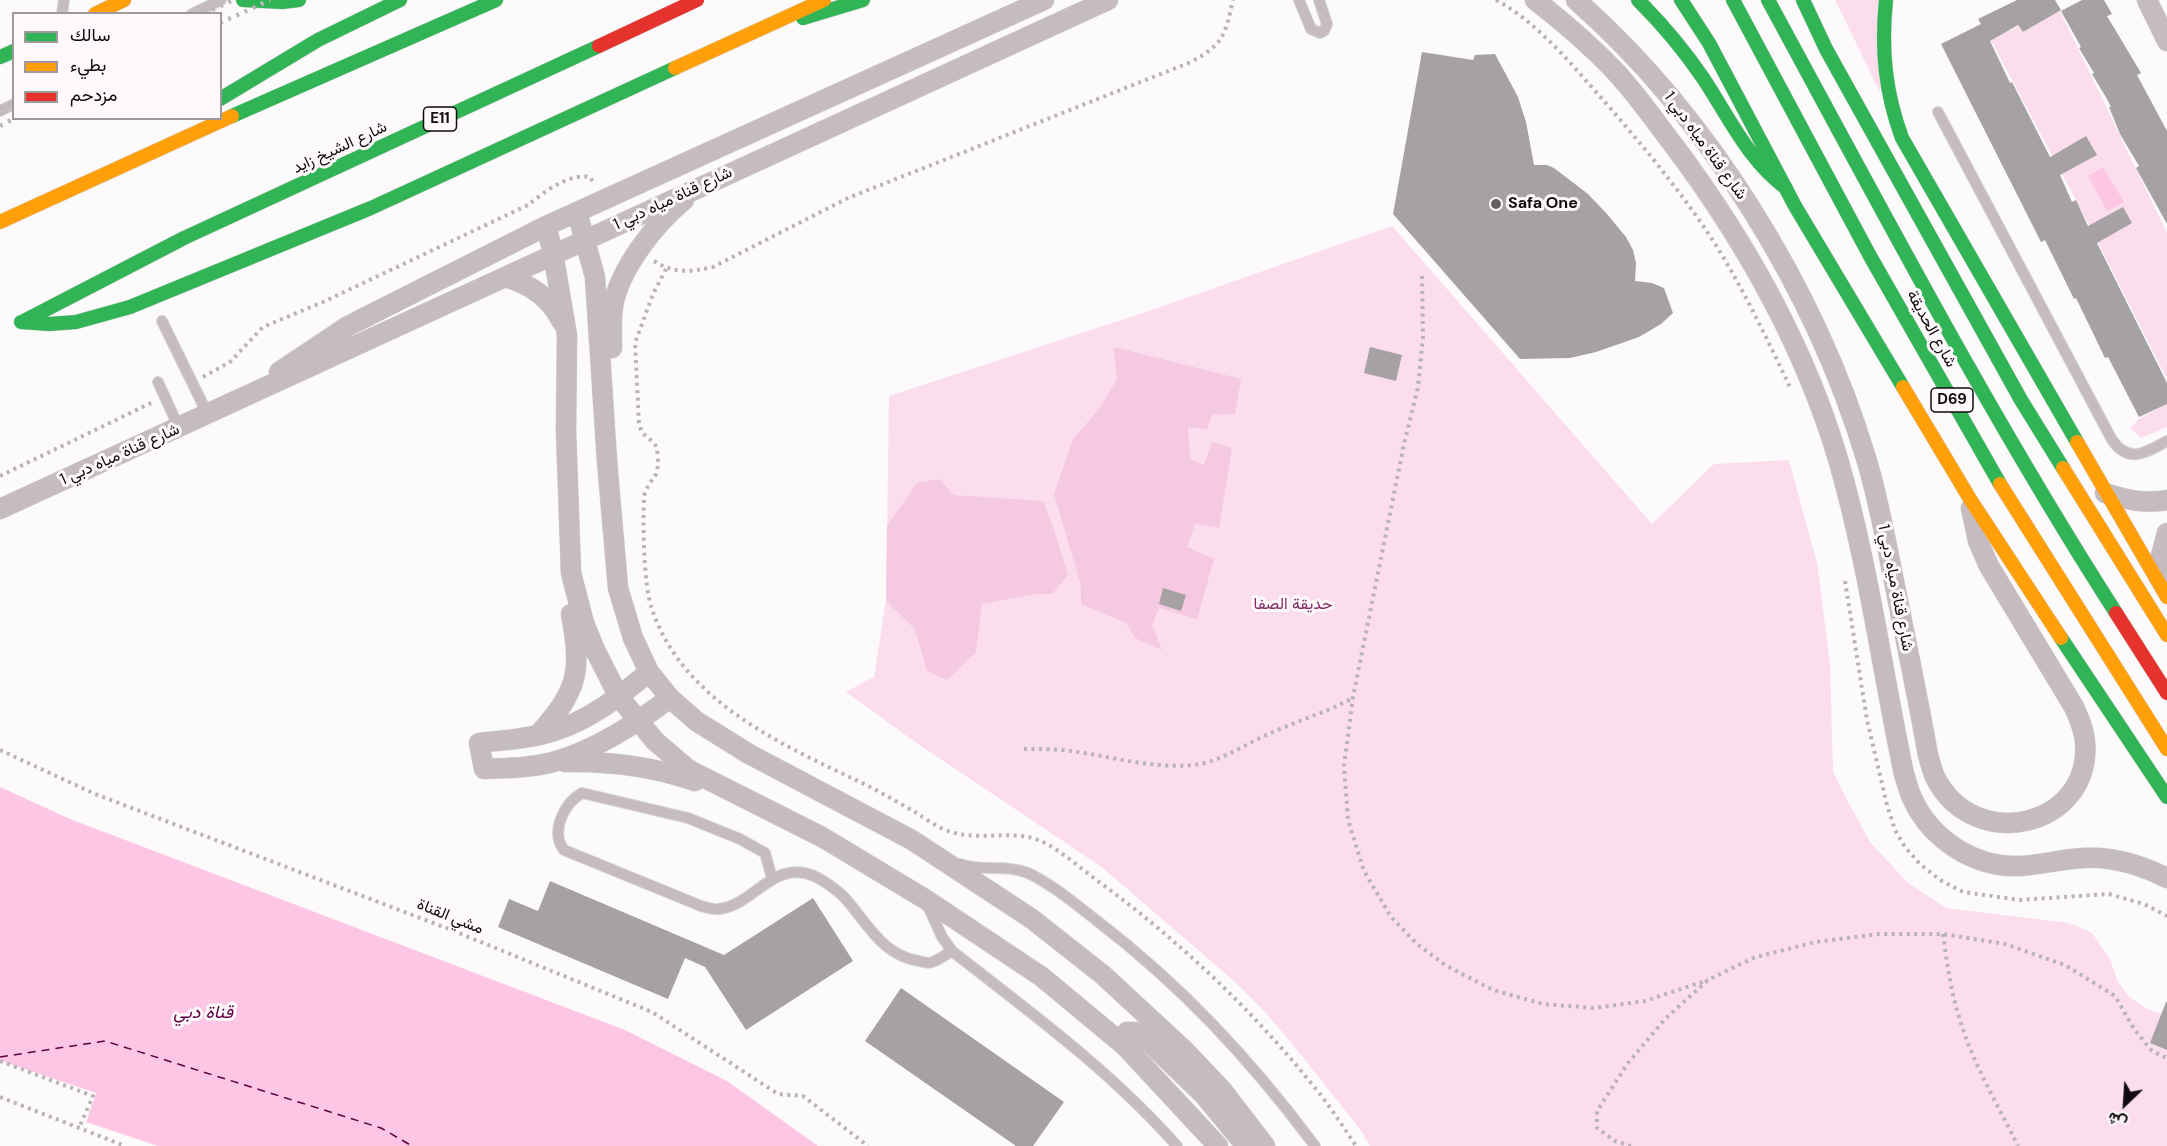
<!DOCTYPE html>
<meta charset="utf-8">
<style>
body{margin:0}
#map{position:relative;width:2167px;height:1146px;overflow:hidden;background:#fcfafb;font-family:"DM Sans",Vazirmatn,sans-serif}
canvas{display:block}
.legend{position:absolute;left:12px;top:12px;width:210px;height:108px;box-sizing:border-box;background:#fdf9fb;border:2px solid #9f999c;margin:0;padding:8px 10px;list-style:none;font-size:18px;color:#110a0e}
.legend li{display:flex;align-items:center;gap:12px;height:30px}
.legend b{width:30px;border:2px solid #9f999c}
.north{position:absolute;left:2095px;top:1074px;width:60px;height:60px;-webkit-text-stroke:4px #fdf9fb;paint-order:stroke;rotate:205deg;font-size:16px;font-weight:700;line-height:24px;text-align:center;color:#110a0e}
.north::after{content:'';display:block;margin:auto;width:21px;height:27px;background:#110a0e;clip-path:polygon(50% 0,100% 100%,50% 72%,0 100%)}
</style>
<div id="map">
<canvas width="2167" height="1146"></canvas>
<ul class="legend">
<li><b style="height:8px;background:#30b455"></b>سالك</li>
<li><b style="height:8px;background:#ff9f0a"></b>بطيء</li>
<li><b style="height:8px;background:#e5322d"></b>مزدحم</li>
</ul>
<div class="north">ش</div>
</div>
<script>
const ctx = document.querySelector('canvas').getContext('2d');
ctx.lineJoin = 'round';
function fill(path, color) { ctx.fillStyle = color; ctx.fill(path, 'evenodd'); }
function trace(path, color, width, dash) { ctx.strokeStyle = color; ctx.lineWidth = width; ctx.lineCap = dash ? 'butt' : 'round'; ctx.setLineDash(dash || []); ctx.stroke(path); }
function write(font, color, halo, rows, align = 'center') {
  ctx.font = font + ' "DM Sans",Vazirmatn,sans-serif'; ctx.lineWidth = 6; ctx.setLineDash([]); ctx.textBaseline = 'middle'; ctx.strokeStyle = halo; ctx.fillStyle = color; for (const [text, x, y, turn = 0] of rows) {
    ctx.save(); ctx.translate(x, y); ctx.rotate((+turn || 0) * Math.PI / 180); ctx.textAlign = isNaN(turn) ? turn : align; if (halo) ctx.strokeText(text, 0, 0); ctx.fillText(text, 0, 0); ctx.restore();
  }
}
fill(new Path2D(`
 M 1835,0 L 1879,0 L 1880,92 Z
 M 2057,5 L 2167,233 L 2167,379 L 2085,217 L 1987,33 L 2005,24 L 2010,31 L 2018,26 L 2023,32 L 2041,22 L 2037,14 Z
 M 1392,226 L 1652,524 L 1714,464 L 1789,460 L 1817,563 L 1830,663 L 1833,771 L 1847,800 L 1870,842 L 1908,883 L 1946,908 L 2069,923 L 2092,933 L 2110,959 L 2117,980 L 2128,996 L 2147,1009 L 2167,1016 L 2167,1146 L 1370,1146 L 1360,1129 L 1294,1046 L 1266,1013 L 1234,981 L 1103,868 L 918,744 L 846,692 L 874,677 L 886,601 L 889,396 L 1143,313 Z
 M 2167,404 L 2167,427 L 2141,438 L 2130,428 L 2139,419 Z`), '#fbdded');
fill(new Path2D(`
 M 1114,347 L 1241,379 L 1235,414 L 1212,415 L 1207,429 L 1188,427 L 1190,459 L 1204,465 L 1212,442 L 1232,448 L 1219,528 L 1195,524 L 1187,547 L 1214,559 L 1197,619 L 1159,608 L 1152,625 L 1162,650 L 1135,638 L 1126,623 L 1081,604 L 1081,585 L 1054,494 L 1073,439 L 1100,408 L 1117,379 Z
 M 939,479 L 954,495 L 1043,501 L 1054,530 L 1068,575 L 1052,594 L 1036,594 L 982,604 L 976,652 L 947,680 L 927,671 L 915,629 L 886,601 L 887,526 L 917,483 Z`), '#f5c9e2');
fill(new Path2D(`
 M 2103,167 L 2124,202 L 2107,211 L 2088,176 Z
 M 0,787 L 70,819 L 625,1030 L 727,1081 L 818,1146 L 158,1146 L 86,1122 L 96,1093 L 0,1061 Z`), '#fdc6e5');
fill(new Path2D(`
 M 0,1061 L 96,1093 L 86,1122 L 83,1121 L 92,1095 L 0,1064 Z`), '#fcfafb');
trace(new Path2D(`
 M 0,1057 L 105,1041 L 381,1128 L 412,1146`), '#5d0042', 1.5, [8, 6]);
fill(new Path2D(`
 M 2017,0 L 2055,0 L 2061,10 L 2023,32 L 2018,25 L 1990,41 L 2010,83 L 2012,82 L 2050,157 L 2086,136 L 2097,155 L 2060,175 L 2072,202 L 2076,200 L 2088,226 L 2123,207 L 2132,223 L 2097,243 L 2167,383 L 2167,404 L 2139,417 L 2108,357 L 2105,358 L 2076,298 L 2074,299 L 2045,240 L 2041,242 L 1941,44 L 1981,24 L 1978,19 Z
 M 2082,0 L 2104,0 L 2112,14 L 2107,16 L 2141,73 L 2137,75 L 2167,131 L 2167,224 L 2136,168 L 2139,166 L 2120,134 L 2109,107 L 2111,107 L 2107,99 L 2092,74 L 2094,73 L 2079,48 L 2081,47 L 2061,11 Z
 M 1422,52 L 1473,60 L 1475,55 L 1495,54 L 1518,97 L 1526,122 L 1534,165 L 1547,165 L 1554,168 L 1588,194 L 1607,214 L 1626,237 L 1633,250 L 1636,263 L 1635,281 L 1652,283 L 1664,288 L 1673,313 L 1661,324 L 1639,337 L 1596,352 L 1570,358 L 1520,359 L 1393,214 Z
 M 1370,347 L 1402,355 L 1396,381 L 1364,373 Z
 M 1163,588 L 1186,595 L 1181,611 L 1159,604 Z
 M 550,881 L 724,955 L 813,898 L 853,961 L 746,1030 L 705,967 L 685,958 L 668,999 L 498,927 L 509,899 L 538,911 Z
 M 901,988 L 1064,1102 L 1033,1146 L 1016,1146 L 865,1041 Z
 M 2166,1002 L 2167,1002 L 2167,1050 L 2150,1043 Z`), '#a6a2a4');
const lane = new Path2D(`
 M 1299,0 L 1311,29 L 1320,33 L 1324,31 L 1327,24 L 1319,0
 M 62,14 L 64,0
 M 192,14 L 221,0
 M 0,111 L 14,104
 M 1938,112 L 2112,440 C 2129,464 2145,453 2167,441
 M 162,321 L 208,415
 M 158,382 L 179,428
 M 960,864 C 981,872 1006,864 1028,873 C 1053,885 1074,903 1096,920 C 1182,986 1250,1059 1315,1146
 M 772,878 L 765,853 L 740,839 L 688,818 L 582,793 C 564,803 550,832 564,850 L 701,906 C 706,907 713,910 719,909 C 755,905 772,859 814,876 C 823,880 837,890 844,897 C 866,921 882,956 919,961 C 923,962 928,964 932,962 C 939,960 946,954 952,951
 M 927,904 L 942,937 L 952,951 C 1030,1012 1111,1071 1177,1146`);
const street = new Path2D(`
 M 1535,0 C 1562,21 1589,44 1613,69 C 1636,93 1655,121 1675,147 C 1746,242 1804,345 1838,459 C 1868,562 1882,670 1904,774 C 1907,783 1909,792 1913,800 C 1932,840 1975,868 2020,866 C 2041,865 2062,859 2083,858 C 2113,856 2141,865 2167,878
 M 1576,0 C 1708,116 1815,289 1866,458 C 1879,500 1886,543 1895,586 C 1906,642 1918,698 1928,755 C 1930,762 1932,770 1935,777 C 1974,855 2092,827 2085,742 C 2084,729 2079,718 2074,707 L 1989,566 L 1978,541 L 1971,508
 M 2147,0 L 2167,41
 M 577,212 L 595,277 L 607,461 L 618,588 L 633,638 L 649,672 L 670,698 L 696,721 L 749,754 L 912,840 L 1032,919 L 1103,975 L 1183,1049 L 1222,1090 L 1265,1146
 M 546,226 L 553,253 L 567,335 L 566,430 L 571,573 L 584,623 L 595,650 L 619,697 L 655,741 L 689,770 L 822,837 L 925,899 L 1042,977 L 1125,1046 L 1218,1146
 M 505,277 C 530,284 550,297 562,322
 M 612,348 C 612,334 611,320 613,306 C 620,268 655,224 684,200
 M 279,372 L 348,326 L 546,226 L 1044,0
 M 2105,493 C 2127,500 2144,504 2167,500
 M 0,509 L 1108,0
 M 2159,578 L 2159,563 L 2167,533
 M 649,672 C 620,696 590,720 554,731 C 530,739 504,740 479,743 L 484,769 C 507,768 530,768 553,762 C 596,750 635,724 670,698
 M 538,735 C 578,690 582,673 571,614
 M 565,762 C 610,761 652,766 695,781
 M 1125,1046 L 1123,1037 L 1127,1032 L 1135,1032 L 1144,1037 L 1204,1095 L 1246,1146`);
const fast = new Path2D(`
 M 243,0 L 282,2 L 299,0
 M 1638,0 C 1662,24 1684,50 1703,78 C 1729,117 1748,160 1786,188
 M 1681,0 L 1709,43 L 1795,206 L 1903,387
 M 1733,0 L 1870,256 L 2000,484
 M 1768,0 C 1880,206 1989,415 2116,613
 M 1803,0 L 1826,49 L 2021,400 L 2063,468
 M 1886,0 C 1881,49 1885,92 1902,138 L 2077,442
 M 803,18 L 863,0
 M 0,57 L 14,51
 M 220,99 L 318,40 L 400,0
 M 232,116 L 496,0
 M 21,322 L 49,324 L 76,322 L 130,307 L 371,208 L 675,68
 M 22,322 L 184,238 L 599,46
 M 2061,638 L 2167,797`);
const slow = new Path2D(`
 M 95,14 L 124,0
 M 675,68 L 824,0
 M 0,222 L 232,116
 M 1903,387 L 1970,499 L 2061,638
 M 2077,442 L 2167,597
 M 2063,468 L 2167,635
 M 2000,484 L 2167,749`);
const jam = new Path2D(`
 M 599,46 L 697,0
 M 2116,613 L 2167,693`);
trace(lane, '#d6d4d5', 12);
trace(street, '#d6d4d5', 21);
trace(fast, '#d6d4d5', 15);
trace(slow, '#d6d4d5', 15);
trace(jam, '#d6d4d5', 15);
trace(new Path2D(`
 M 1496,0 C 1536,22 1566,58 1596,92 C 1634,135 1671,179 1704,227 C 1738,277 1764,333 1790,387
 M 654,261 C 675,274 690,272 713,267 L 848,198 L 1191,62 C 1224,44 1225,35 1233,0
 M 666,269 L 653,294 L 635,343 L 639,423 C 641,434 645,435 653,442 C 659,446 659,468 656,474 C 651,482 647,486 644,496 C 643,524 643,583 652,609 C 682,700 780,744 860,782 C 879,791 897,802 915,812 C 926,819 938,828 951,832 C 984,842 1017,827 1047,844 C 1068,856 1086,873 1106,887 C 1181,943 1252,1010 1311,1083 C 1328,1103 1342,1125 1356,1146
 M 1422,276 L 1423,336 L 1418,387 L 1404,444 L 1353,697 L 1344,766 L 1348,820 L 1364,871 L 1391,917 L 1417,944 L 1445,965 L 1493,990 L 1543,1004 L 1594,1008 L 1645,1001 L 1708,980
 M 203,377 L 230,362 L 263,327 L 323,302 L 528,205 C 544,192 569,173 590,177 L 595,185
 M 0,476 L 153,402
 M 1845,581 L 1867,720 L 1887,805 L 1895,830 L 1905,847 L 1920,864 L 1940,880 L 1963,892 L 2020,900 L 2109,894 L 2144,904 L 2167,916
 M 1024,749 C 1039,749 1055,749 1070,751 C 1110,756 1152,769 1193,765 C 1222,762 1246,743 1273,732 C 1300,720 1327,712 1353,698
 M 0,750 L 95,794 L 449,929 L 652,1012 L 778,1094 L 803,1096 L 868,1146
 M 1943,934 C 1947,964 1951,992 1960,1020 C 1973,1064 1998,1105 2018,1146
 M 0,1061 L 93,1096 L 79,1128
 M 0,1097 L 125,1146
 M 1631,1146 L 1615,1141 L 1597,1128 L 1597,1111 L 1628,1063 L 1665,1019 L 1708,980 L 1753,958 L 1815,942 L 1879,934 L 1943,934 L 2005,944 L 2065,965 L 2115,996 L 2134,1029 L 2152,1051 L 2167,1058`), '#bab3b6', 4, [3, 4.5]);
trace(lane, '#c5bbc0', 10);
trace(street, '#c5bbc0', 20);
trace(fast, '#30b455', 14);
trace(slow, '#ff9f0a', 14);
trace(jam, '#e5322d', 14);
trace(new Path2D(`
 M 204,14 L 233,0
 M 220,23 L 270,0
 M 0,108 L 14,102
 M 0,126 L 15,118`), '#bcb8ba', 4.5, [3, 6]);
for (const [x, y, r, color] of [
 [1496,204,6,"#635e61"]
]) { const dot = new Path2D(); dot.arc(x, y, r, 0, 2 * Math.PI); ctx.fillStyle = color; ctx.fill(dot); trace(dot, '#fdf9fb', 2); }
for (const [x, y, w] of [
 [440,119,33],
 [1952,400,42]
]) { const box = new Path2D(); box.roundRect(x - w / 2, y - 12, w, 24, 4.5); ctx.fillStyle = '#fdf9fb'; ctx.fill(box); trace(box, '#110a0e', 1.5); }
write('bold 15px', '#110a0e', null, [
 ["E11",440,119],
 ["D69",1952,400]
]);
write('16px', '#110a0e', '#fdf9fb', [
 ["شارع قناة مياه دبي 1",1705,146,54],
 ["شارع الشيخ زايد",340,148,-25],
 ["شارع قناة مياه دبي 1",673,199,-25],
 ["شارع الحديقة",1931,329,61],
 ["شارع قناة مياه دبي 1",120,455,-24],
 ["شارع قناة مياه دبي 1",1895,588,79],
 ["مشي القناة",450,917,22]
]);
write('bold 16px', '#110a0e', '#fdf9fb', [
 ["Safa One",1508,204]
], 'left');
write('16px', '#832b64', '#fdf9fb', [
 ["حديقة الصفا",1293,605]
]);
write('italic 18px', '#5d0042', '#fdf9fb', [
 ["قناة دبي",203,1013]
]);
</script>
